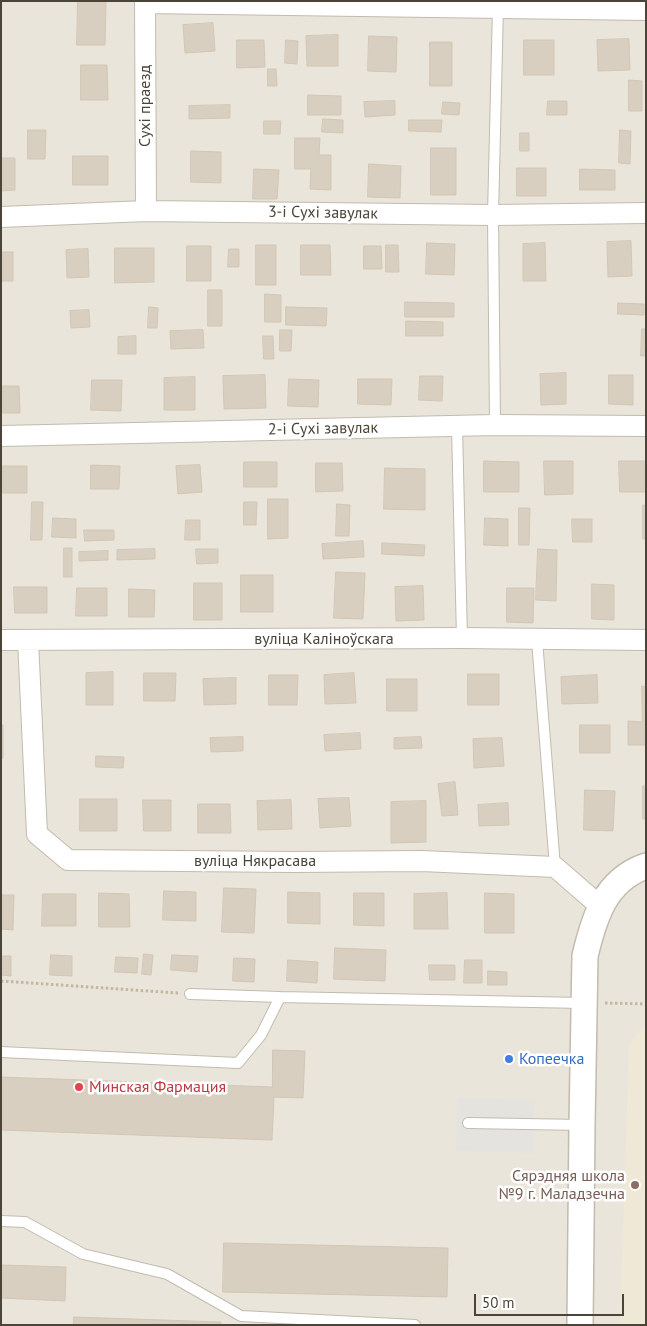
<!DOCTYPE html>
<meta charset="utf-8">
<style>
body{margin:0}
#map{position:relative;width:647px;height:1326px;overflow:hidden;background:#f6f3ec;font-family:"PT Sans",sans-serif}
canvas{display:block}
.frame{position:absolute;inset:0;border:2px solid #4b4439;pointer-events:none}
.scale{position:absolute;left:474px;top:1294px;width:150px;height:22px;box-sizing:border-box;border:2px solid #4b4439;border-top:0;padding-left:6px;font-size:15px;line-height:18px;white-space:nowrap;color:#4b4439;-webkit-text-stroke:4px #fff;paint-order:stroke}
</style>
<div id="map">
<canvas width="647" height="1326"></canvas>
<div class="frame"></div>
<div class="scale">50 m</div>
</div>
<script>
const ctx = document.querySelector('canvas').getContext('2d');
ctx.lineJoin = 'round';
function fill(path, color) { ctx.fillStyle = color; ctx.fill(path, 'evenodd'); }
function trace(path, color, width, dash) { ctx.strokeStyle = color; ctx.lineWidth = width; ctx.lineCap = dash ? 'butt' : 'round'; ctx.setLineDash(dash || []); ctx.stroke(path); }
function write(font, color, halo, rows, align = 'center') {
  ctx.font = font + ' "PT Sans",sans-serif'; ctx.lineWidth = 5; ctx.setLineDash([]); ctx.textBaseline = 'middle'; ctx.strokeStyle = halo; ctx.fillStyle = color; for (const [text, x, y, turn = 0] of rows) {
    ctx.save(); ctx.translate(x, y); ctx.rotate((+turn || 0) * Math.PI / 180); ctx.textAlign = isNaN(turn) ? turn : align; if (halo) ctx.strokeText(text, 0, 0); ctx.fillText(text, 0, 0); ctx.restore();
  }
}
fill(new Path2D(`
 M 1,1 L 646,1 L 646,1325 L 1,1325 Z`), '#eae5da');
fill(new Path2D(`
 M 646,1024 L 646,1325 L 620,1325 L 629,1045 Z`), '#efe8d6');
fill(new Path2D(`
 M 457,1098 L 535,1100 L 534,1153 L 456,1151 Z`), '#e5e3e0');
const building = new Path2D(`
 M 78,1 L 106,1 L 105,45 L 77,45 Z
 M 213,23 L 215,51 L 185,53 L 183,25 Z
 M 338,35 L 338,66 L 307,66 L 306,36 Z
 M 369,36 L 397,37 L 396,72 L 368,71 Z
 M 629,39 L 630,70 L 598,71 L 597,40 Z
 M 237,40 L 264,40 L 265,67 L 237,68 Z
 M 286,40 L 298,41 L 297,64 L 285,63 Z
 M 524,40 L 554,40 L 554,75 L 524,75 Z
 M 430,42 L 452,42 L 452,86 L 430,86 Z
 M 81,65 L 107,65 L 108,100 L 81,100 Z
 M 268,69 L 276,69 L 277,86 L 268,86 Z
 M 629,80 L 642,81 L 642,111 L 629,111 Z
 M 308,95 L 341,96 L 341,115 L 308,115 Z
 M 395,101 L 395,115 L 365,117 L 364,102 Z
 M 548,101 L 567,101 L 567,115 L 547,115 Z
 M 443,102 L 460,103 L 459,115 L 442,114 Z
 M 230,105 L 230,118 L 189,119 L 189,106 Z
 M 323,119 L 343,120 L 343,133 L 322,132 Z
 M 409,120 L 442,120 L 441,132 L 409,131 Z
 M 264,121 L 281,121 L 280,134 L 264,134 Z
 M 28,130 L 46,130 L 45,159 L 28,159 Z
 M 620,130 L 631,131 L 630,164 L 619,163 Z
 M 520,133 L 529,133 L 529,151 L 520,151 Z
 M 295,138 L 320,138 L 319,155 L 331,155 L 331,190 L 310,189 L 311,169 L 295,169 Z
 M 431,148 L 456,148 L 456,195 L 431,195 Z
 M 191,151 L 221,152 L 221,183 L 191,182 Z
 M 73,156 L 108,156 L 108,185 L 73,185 Z
 M 1,158 L 15,158 L 15,190 L 1,191 Z
 M 369,164 L 401,166 L 400,198 L 368,197 Z
 M 517,168 L 546,168 L 546,196 L 517,196 Z
 M 254,169 L 279,170 L 277,199 L 253,199 Z
 M 580,169 L 615,170 L 615,190 L 580,190 Z
 M 631,241 L 632,276 L 608,277 L 607,242 Z
 M 427,243 L 455,244 L 454,275 L 426,274 Z
 M 545,243 L 546,281 L 523,281 L 523,244 Z
 M 256,245 L 276,245 L 276,285 L 256,285 Z
 M 301,245 L 330,245 L 331,275 L 301,275 Z
 M 386,245 L 398,245 L 399,272 L 386,272 Z
 M 187,246 L 211,246 L 211,281 L 187,281 Z
 M 364,246 L 381,246 L 382,269 L 364,269 Z
 M 115,248 L 154,248 L 154,282 L 115,283 Z
 M 88,249 L 89,277 L 67,278 L 66,250 Z
 M 229,249 L 239,249 L 239,267 L 228,267 Z
 M 1,252 L 13,252 L 13,281 L 1,281 Z
 M 208,290 L 222,290 L 222,326 L 208,326 Z
 M 265,294 L 281,295 L 281,322 L 265,322 Z
 M 405,302 L 454,303 L 454,317 L 405,317 Z
 M 618,303 L 644,304 L 644,315 L 618,314 Z
 M 149,307 L 158,308 L 157,328 L 148,328 Z
 M 286,307 L 327,308 L 326,326 L 286,325 Z
 M 89,310 L 90,327 L 71,328 L 70,311 Z
 M 406,321 L 443,322 L 443,336 L 406,336 Z
 M 642,329 L 646,329 L 646,356 L 641,356 Z
 M 203,330 L 204,348 L 171,349 L 170,331 Z
 M 280,330 L 292,330 L 291,351 L 280,351 Z
 M 136,336 L 136,354 L 118,354 L 118,337 Z
 M 263,336 L 273,336 L 274,359 L 264,359 Z
 M 566,373 L 566,404 L 541,405 L 540,374 Z
 M 265,375 L 266,408 L 224,409 L 223,376 Z
 M 609,375 L 633,375 L 633,405 L 609,404 Z
 M 420,376 L 443,376 L 442,401 L 419,400 Z
 M 195,377 L 195,410 L 164,410 L 164,378 Z
 M 289,379 L 319,380 L 318,407 L 288,406 Z
 M 358,379 L 392,379 L 391,405 L 358,404 Z
 M 92,380 L 122,380 L 121,411 L 91,410 Z
 M 1,386 L 19,386 L 20,413 L 1,413 Z
 M 484,461 L 519,462 L 519,492 L 484,492 Z
 M 544,461 L 573,461 L 573,494 L 545,495 Z
 M 619,461 L 646,461 L 646,492 L 620,492 Z
 M 244,462 L 277,462 L 277,487 L 244,487 Z
 M 316,463 L 342,463 L 343,491 L 316,492 Z
 M 91,465 L 120,466 L 119,489 L 91,489 Z
 M 200,465 L 202,492 L 178,494 L 176,466 Z
 M 1,466 L 27,466 L 27,493 L 1,493 Z
 M 385,468 L 425,469 L 425,510 L 384,509 Z
 M 268,499 L 288,499 L 288,538 L 268,539 Z
 M 32,502 L 43,502 L 42,540 L 31,540 Z
 M 244,502 L 257,502 L 256,525 L 244,525 Z
 M 337,504 L 350,505 L 349,536 L 336,536 Z
 M 643,505 L 646,505 L 646,539 L 643,539 Z
 M 519,508 L 530,508 L 529,545 L 519,545 Z
 M 53,518 L 76,519 L 76,538 L 52,537 Z
 M 485,518 L 508,519 L 508,546 L 484,545 Z
 M 572,519 L 592,519 L 592,542 L 573,542 Z
 M 186,520 L 200,520 L 200,540 L 185,540 Z
 M 84,530 L 114,530 L 114,540 L 85,541 Z
 M 363,541 L 364,557 L 323,559 L 322,544 Z
 M 382,543 L 425,545 L 424,556 L 382,554 Z
 M 64,548 L 72,548 L 72,577 L 64,577 Z
 M 155,549 L 155,559 L 117,560 L 117,550 Z
 M 196,549 L 218,549 L 218,563 L 197,564 Z
 M 538,549 L 557,550 L 556,601 L 536,600 Z
 M 108,551 L 108,560 L 79,561 L 79,552 Z
 M 336,572 L 365,573 L 363,619 L 334,618 Z
 M 241,575 L 273,575 L 273,612 L 241,612 Z
 M 194,583 L 222,583 L 222,620 L 194,620 Z
 M 592,584 L 614,585 L 614,620 L 592,619 Z
 M 423,586 L 424,620 L 396,621 L 395,587 Z
 M 14,587 L 47,587 L 47,613 L 15,613 Z
 M 77,588 L 107,588 L 107,616 L 76,616 Z
 M 507,588 L 534,588 L 533,623 L 507,622 Z
 M 129,589 L 155,590 L 154,617 L 129,617 Z
 M 113,672 L 113,705 L 86,705 L 86,673 Z
 M 144,673 L 176,673 L 175,701 L 144,701 Z
 M 354,673 L 356,703 L 325,704 L 324,675 Z
 M 468,674 L 499,674 L 499,705 L 468,705 Z
 M 269,675 L 298,675 L 297,705 L 269,705 Z
 M 597,675 L 598,703 L 562,704 L 561,677 Z
 M 236,678 L 236,704 L 204,705 L 203,679 Z
 M 387,679 L 417,679 L 417,711 L 387,711 Z
 M 642,686 L 646,687 L 646,745 L 628,745 L 628,721 L 642,722 Z
 M 1,725 L 3,725 L 3,758 L 1,758 Z
 M 580,725 L 610,725 L 610,753 L 580,753 Z
 M 360,733 L 361,749 L 325,751 L 324,735 Z
 M 243,737 L 243,751 L 211,752 L 210,738 Z
 M 421,737 L 422,748 L 394,749 L 394,738 Z
 M 502,738 L 504,766 L 474,768 L 473,739 Z
 M 96,756 L 124,757 L 123,768 L 96,767 Z
 M 455,782 L 458,815 L 442,816 L 438,784 Z
 M 643,786 L 646,786 L 646,819 L 643,819 Z
 M 585,790 L 615,791 L 613,831 L 584,830 Z
 M 349,798 L 351,826 L 320,828 L 318,799 Z
 M 80,799 L 117,799 L 117,831 L 80,831 Z
 M 143,800 L 171,800 L 171,831 L 144,831 Z
 M 291,800 L 292,829 L 258,830 L 257,801 Z
 M 426,801 L 426,842 L 391,843 L 391,802 Z
 M 508,803 L 509,825 L 479,826 L 478,805 Z
 M 198,804 L 230,804 L 231,833 L 198,833 Z
 M 224,888 L 256,889 L 254,933 L 222,932 Z
 M 164,891 L 196,892 L 196,921 L 163,920 Z
 M 288,892 L 320,893 L 320,924 L 288,923 Z
 M 99,893 L 129,894 L 130,927 L 99,927 Z
 M 354,893 L 384,893 L 384,926 L 354,925 Z
 M 447,893 L 448,929 L 414,929 L 414,894 Z
 M 485,893 L 514,894 L 514,933 L 485,933 Z
 M 43,894 L 76,894 L 76,926 L 42,926 Z
 M 1,895 L 14,895 L 13,930 L 1,929 Z
 M 335,948 L 386,950 L 385,981 L 334,979 Z
 M 144,954 L 153,955 L 151,975 L 142,974 Z
 M 51,955 L 72,956 L 72,976 L 50,975 Z
 M 172,955 L 198,956 L 197,972 L 171,970 Z
 M 1,956 L 11,956 L 11,976 L 1,975 Z
 M 116,957 L 138,958 L 137,973 L 115,972 Z
 M 234,958 L 255,959 L 254,982 L 233,981 Z
 M 288,960 L 318,962 L 317,983 L 287,981 Z
 M 465,960 L 482,960 L 482,983 L 464,983 Z
 M 429,965 L 455,965 L 455,980 L 430,980 Z
 M 488,971 L 507,972 L 507,985 L 488,985 Z
 M 273,1050 L 305,1051 L 303,1098 L 274,1097 L 272,1140 L 1,1130 L 1,1077 L 272,1087 Z
 M 224,1243 L 448,1248 L 447,1297 L 223,1292 Z
 M 1,1265 L 66,1267 L 65,1301 L 1,1298 Z
 M 74,1317 L 221,1322 L 221,1325 L 74,1325 Z`);
fill(building, '#d8cfc1');
trace(building, '#d3c7b4', 1);
const service = new Path2D(`
 M 495,425 L 493,215 L 498,6
 M 457,427 L 462,638
 M 537,640 L 555,867
 M 190,994 L 280,997
 M 1,1052 L 238,1063 L 261,1035 L 280,997 L 583,1003
 M 468,1123 L 582,1125
 M 1,1221 L 25,1222 L 83,1254 L 167,1274 L 241,1316 L 415,1325`);
const minor = new Path2D(`
 M 145,1 L 146,211
 M 145,3 L 646,10
 M 1,217 L 146,211 L 493,215 L 646,213
 M 1,436 L 495,425 L 646,426
 M 1,640 L 462,638 L 646,640
 M 28,640 L 37,834 L 68,860 L 294,862 L 422,861 L 555,867 L 600,906`);
const tertiary = new Path2D(`
 M 580,1325 L 582,1125 L 585,956 C 594,918 605,880 646,866`);
trace(service, '#c2bbae', 12);
trace(minor, '#c2bbae', 22);
trace(tertiary, '#c2bbae', 28);
trace(new Path2D(`
 M 1,981 L 178,993
 M 605,1003 L 646,1004`), '#c4b79f', 3, [2.5, 2.5]);
trace(service, '#fff', 10);
trace(minor, '#fff', 20);
trace(tertiary, '#fff', 25);
for (const [x, y, r, color] of [
 [509,1059,5,"#3f7fe0"],
 [79,1087,5,"#e0444e"],
 [635,1185,5,"#8d6e63"]
]) { const dot = new Path2D(); dot.arc(x, y, r, 0, 2 * Math.PI); ctx.fillStyle = color; ctx.fill(dot); trace(dot, '#fff', 2); }
write('16px', '#4b4439', '#fff', [
 ["Сухі праезд",145,106,-90],
 ["3-і Сухі завулак",323,213,1],
 ["2-і Сухі завулак",323,429,-1],
 ["вуліца Каліноўскага",324,639],
 ["вуліца Някрасава",255,861]
]);
write('16px', '#366cbe', '#fff', [
 ["Копеечка",519,1059]
], 'left');
write('16px', '#be3a42', '#fff', [
 ["Минская Фармация",89,1087]
], 'left');
write('16px', '#785e54', '#fff', [
 ["Сярэдняя школа",625,1176],
 ["№9 г. Маладзечна",625,1194]
], 'right');
</script>
